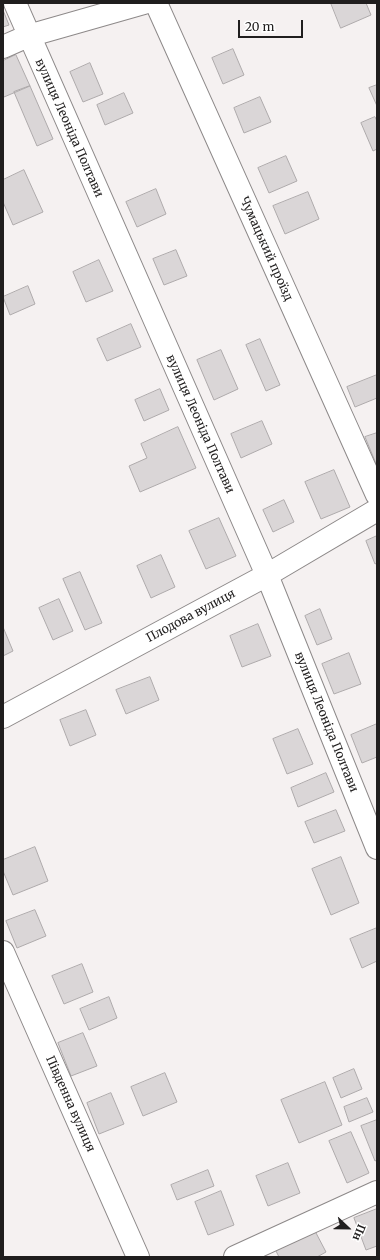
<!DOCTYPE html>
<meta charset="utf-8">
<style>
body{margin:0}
#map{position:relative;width:380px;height:1260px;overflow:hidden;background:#f5f1f1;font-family:Merriweather,serif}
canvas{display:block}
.frame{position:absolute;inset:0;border:4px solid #201e1e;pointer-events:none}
.north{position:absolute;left:328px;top:1208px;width:40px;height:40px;-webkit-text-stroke:3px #fff;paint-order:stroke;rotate:112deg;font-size:11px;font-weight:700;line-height:16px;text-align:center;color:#201e1e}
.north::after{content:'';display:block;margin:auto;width:14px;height:18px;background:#201e1e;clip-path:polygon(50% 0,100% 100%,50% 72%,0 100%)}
.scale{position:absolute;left:238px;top:20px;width:65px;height:18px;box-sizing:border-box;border:2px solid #201e1e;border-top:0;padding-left:5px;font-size:12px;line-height:14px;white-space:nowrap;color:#201e1e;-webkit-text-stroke:3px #fff;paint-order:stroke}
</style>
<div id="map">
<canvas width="380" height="1260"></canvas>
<div class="frame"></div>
<div class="north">Пн</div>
<div class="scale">20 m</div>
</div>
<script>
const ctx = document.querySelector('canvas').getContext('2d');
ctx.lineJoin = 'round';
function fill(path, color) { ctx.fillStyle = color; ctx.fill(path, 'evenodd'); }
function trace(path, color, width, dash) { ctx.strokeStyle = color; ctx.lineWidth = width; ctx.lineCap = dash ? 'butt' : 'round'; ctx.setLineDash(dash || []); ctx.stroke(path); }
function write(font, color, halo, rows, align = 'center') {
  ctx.font = font + ' Merriweather,serif'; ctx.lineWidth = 4; ctx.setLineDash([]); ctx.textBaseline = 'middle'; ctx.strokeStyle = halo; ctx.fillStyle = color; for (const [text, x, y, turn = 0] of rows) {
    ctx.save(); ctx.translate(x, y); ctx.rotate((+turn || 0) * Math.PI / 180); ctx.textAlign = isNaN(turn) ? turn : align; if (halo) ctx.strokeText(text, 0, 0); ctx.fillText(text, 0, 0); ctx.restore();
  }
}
const building = new Path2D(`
 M 331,3 L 366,3 L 371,15 L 341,28 Z
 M 3,10 L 9,25 L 3,27 Z
 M 233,49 L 244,75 L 223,84 L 212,58 Z
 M 16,55 L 30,86 L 4,97 L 3,94 L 3,61 Z
 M 90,63 L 103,94 L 83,102 L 70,72 Z
 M 377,85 L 377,106 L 369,88 Z
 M 30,86 L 53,139 L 37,146 L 14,92 Z
 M 124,93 L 133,113 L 105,125 L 97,105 Z
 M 260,97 L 271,122 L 244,133 L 234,108 Z
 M 375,117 L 377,121 L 377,149 L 373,151 L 361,123 Z
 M 286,156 L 297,181 L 269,193 L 258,168 Z
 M 24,170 L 43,212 L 13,225 L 3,202 L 3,180 Z
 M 156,189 L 166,214 L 137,227 L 126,202 Z
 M 308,192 L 319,219 L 285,234 L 273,206 Z
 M 176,250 L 187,276 L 164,285 L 153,259 Z
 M 99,260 L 113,291 L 86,302 L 73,272 Z
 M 28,286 L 35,304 L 10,315 L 3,297 Z
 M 131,324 L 141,347 L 107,361 L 97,339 Z
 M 260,339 L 280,385 L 266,391 L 246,345 Z
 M 221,350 L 238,389 L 214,400 L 197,360 Z
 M 377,375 L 377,398 L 355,407 L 347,387 Z
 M 160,389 L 169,410 L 144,421 L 135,400 Z
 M 262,421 L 272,444 L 241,458 L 231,434 Z
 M 178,427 L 196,468 L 140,492 L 129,466 L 147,458 L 141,444 Z
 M 377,433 L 377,466 L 365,437 Z
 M 334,470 L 350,507 L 321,519 L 305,482 Z
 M 284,500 L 294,522 L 273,532 L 263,510 Z
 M 219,518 L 236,556 L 206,569 L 189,531 Z
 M 377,536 L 377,563 L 375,564 L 366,541 Z
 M 161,555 L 175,587 L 151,598 L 137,566 Z
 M 80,572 L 102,623 L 85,630 L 63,579 Z
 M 59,599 L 73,631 L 53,640 L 39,608 Z
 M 320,609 L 332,639 L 317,645 L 305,616 Z
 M 258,624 L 271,656 L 242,667 L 230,636 Z
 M 3,627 L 13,651 L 3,656 Z
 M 349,653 L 361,684 L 334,694 L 322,664 Z
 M 150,677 L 159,700 L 126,714 L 116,690 Z
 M 86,710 L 96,735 L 70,746 L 60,720 Z
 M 377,724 L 377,757 L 362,763 L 351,735 Z
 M 298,729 L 313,764 L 287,774 L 273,739 Z
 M 326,773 L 334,792 L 298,807 L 291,788 Z
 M 336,810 L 345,831 L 314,843 L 305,822 Z
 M 35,847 L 48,881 L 13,895 L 3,871 L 3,860 Z
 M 341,857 L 359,903 L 331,915 L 312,869 Z
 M 35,910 L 46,936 L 17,948 L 6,921 Z
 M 377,928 L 377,961 L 362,968 L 350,939 Z
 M 82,964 L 93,992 L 64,1004 L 52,976 Z
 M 109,997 L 117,1018 L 89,1030 L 80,1009 Z
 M 83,1033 L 97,1066 L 71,1076 L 58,1043 Z
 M 354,1069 L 362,1089 L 341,1098 L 333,1078 Z
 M 165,1073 L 177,1102 L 143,1116 L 131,1087 Z
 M 325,1082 L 342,1125 L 299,1143 L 281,1100 Z
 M 111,1093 L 124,1124 L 99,1134 L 87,1103 Z
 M 367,1098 L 373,1112 L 349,1122 L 344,1107 Z
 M 377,1120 L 377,1160 L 375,1161 L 361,1126 Z
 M 351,1132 L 369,1173 L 347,1183 L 329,1141 Z
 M 288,1163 L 300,1193 L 268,1206 L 256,1176 Z
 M 208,1170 L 214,1186 L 177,1200 L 171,1185 Z
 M 221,1191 L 234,1225 L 208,1235 L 195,1202 Z
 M 377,1209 L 377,1246 L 366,1250 L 354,1218 Z
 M 315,1231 L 326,1252 L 317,1257 L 279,1257 L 276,1251 Z`);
fill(building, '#dad6d7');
trace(building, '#aeaaab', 1);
const minor = new Path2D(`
 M 15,3 L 267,575 L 377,848
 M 156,3 L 377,495
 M 3,47 L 28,36 L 144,3
 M 3,717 L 267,575 L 377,510
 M 3,952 L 138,1257
 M 235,1257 L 377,1192`);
trace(minor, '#8d8989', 24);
trace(minor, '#fff', 22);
write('12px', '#201e1e', '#fff', [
 ["вулиця Леоніда Полтави",69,128,66],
 ["Чумацький проїзд",266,249,66],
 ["вулиця Леоніда Полтави",200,424,66],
 ["Плодова вулиця",191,616,-28],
 ["вулиця Леоніда Полтави",326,722,68],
 ["Південна вулиця",70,1104,66]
]);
</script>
